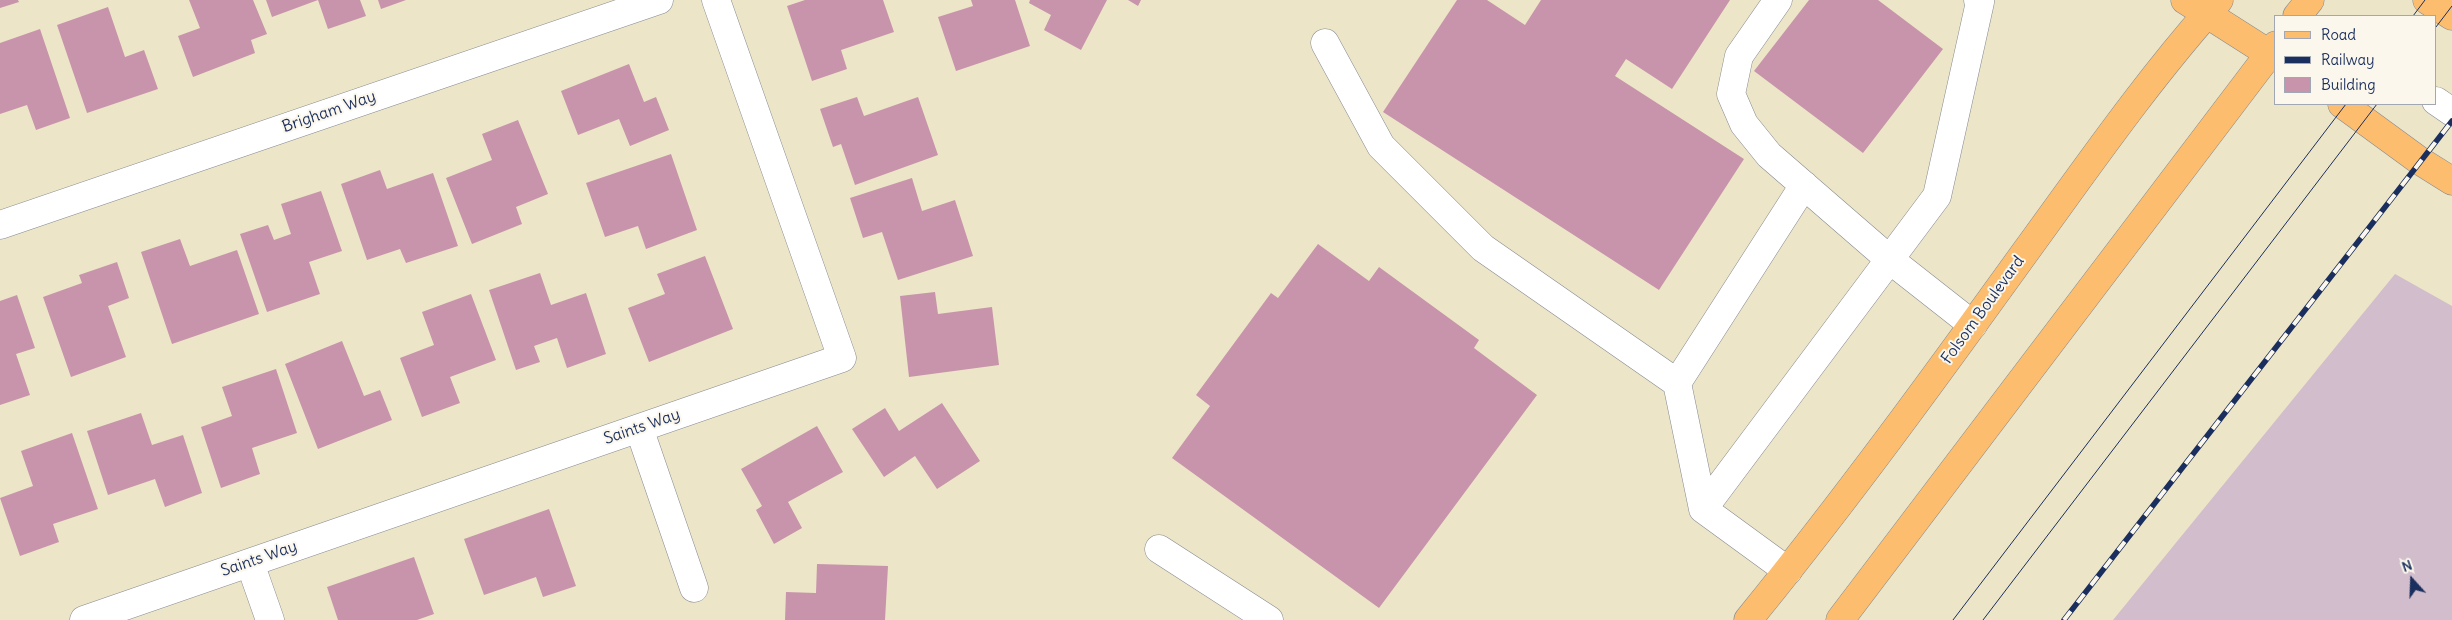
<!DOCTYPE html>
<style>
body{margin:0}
#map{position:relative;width:2452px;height:620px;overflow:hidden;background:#ede5c7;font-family:Delius,sans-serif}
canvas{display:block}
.legend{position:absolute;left:2274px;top:15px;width:162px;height:90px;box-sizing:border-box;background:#fbf7ec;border:1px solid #a1a7b3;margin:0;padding:6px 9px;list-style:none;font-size:15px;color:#1b2f5e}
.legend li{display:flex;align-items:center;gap:10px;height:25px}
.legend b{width:25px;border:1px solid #a1a7b3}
.north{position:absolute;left:2387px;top:555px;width:50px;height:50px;-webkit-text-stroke:4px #fbf7ec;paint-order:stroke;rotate:340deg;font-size:14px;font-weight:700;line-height:20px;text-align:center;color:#1b2f5e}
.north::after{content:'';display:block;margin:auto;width:18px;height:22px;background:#1b2f5e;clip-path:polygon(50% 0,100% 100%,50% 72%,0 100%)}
</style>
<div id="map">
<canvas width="2452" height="620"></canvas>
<ul class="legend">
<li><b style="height:6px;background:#fcbd6f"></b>Road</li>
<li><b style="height:6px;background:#1b2f5e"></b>Railway</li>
<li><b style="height:14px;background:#c794ac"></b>Building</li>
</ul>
<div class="north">N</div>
</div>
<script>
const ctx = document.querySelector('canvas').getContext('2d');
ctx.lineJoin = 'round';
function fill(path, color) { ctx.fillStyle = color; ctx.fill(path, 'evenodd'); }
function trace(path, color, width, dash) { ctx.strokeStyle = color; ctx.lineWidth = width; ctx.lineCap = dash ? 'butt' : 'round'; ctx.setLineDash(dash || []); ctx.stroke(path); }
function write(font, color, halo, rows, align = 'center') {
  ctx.font = font + ' Delius,sans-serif'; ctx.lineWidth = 4; ctx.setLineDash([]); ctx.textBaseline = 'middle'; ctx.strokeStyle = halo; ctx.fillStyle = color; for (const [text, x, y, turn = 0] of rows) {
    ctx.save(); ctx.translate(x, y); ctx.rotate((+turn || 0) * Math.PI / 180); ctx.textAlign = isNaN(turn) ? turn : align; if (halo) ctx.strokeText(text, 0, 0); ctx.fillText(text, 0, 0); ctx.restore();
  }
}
fill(new Path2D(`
 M 2395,274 L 2452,306 L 2452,620 L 2113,620 Z`), '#d1bdcc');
fill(new Path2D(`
 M 0,0 L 18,0 L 19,2 L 0,8 Z
 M 189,0 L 253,0 L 267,34 L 251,40 L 255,53 L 193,77 L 178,36 L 200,28 Z
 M 266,0 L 360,0 L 366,16 L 328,29 L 318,0 L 272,17 Z
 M 378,0 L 406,0 L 381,9 Z
 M 805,0 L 883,0 L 894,32 L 841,50 L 847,69 L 812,81 L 787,6 Z
 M 971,0 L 1015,0 L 1030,46 L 956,71 L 938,17 L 973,6 Z
 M 1030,0 L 1107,0 L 1081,50 L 1044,30 L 1051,15 L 1029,3 Z
 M 1128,0 L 1141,0 L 1138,6 Z
 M 1457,0 L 1487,0 L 1525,25 L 1541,0 L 1730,0 L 1672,89 L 1626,59 L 1615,76 L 1744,159 L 1659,290 L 1383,112 Z
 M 1809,0 L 1878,0 L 1943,49 L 1863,153 L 1754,71 Z
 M 108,7 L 125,57 L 144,50 L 158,89 L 87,113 L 57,25 Z
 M 40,29 L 70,118 L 36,130 L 27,105 L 0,114 L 0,43 Z
 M 629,64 L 644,102 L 656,97 L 669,130 L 630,146 L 619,119 L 578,135 L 561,91 Z
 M 857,97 L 864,116 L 918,97 L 938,155 L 855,185 L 841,144 L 833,147 L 820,109 Z
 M 518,120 L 548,194 L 516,207 L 522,224 L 472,244 L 446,178 L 492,160 L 482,134 Z
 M 671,154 L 697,230 L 646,249 L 638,226 L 605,237 L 586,183 Z
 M 380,170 L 387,189 L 433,173 L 458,246 L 406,263 L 400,249 L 367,260 L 341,184 Z
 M 912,178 L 922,211 L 955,200 L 973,256 L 898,280 L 882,232 L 863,238 L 850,198 Z
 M 321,191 L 342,251 L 309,262 L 320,294 L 267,312 L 240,234 L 268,225 L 274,240 L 291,234 L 281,204 Z
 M 180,239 L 190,266 L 237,250 L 259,314 L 172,344 L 141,252 Z
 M 1318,244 L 1369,281 L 1379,267 L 1479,340 L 1474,348 L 1537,395 L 1379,608 L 1172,458 L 1210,406 L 1196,395 L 1271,293 L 1278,298 Z
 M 705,256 L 733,329 L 649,362 L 628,308 L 665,294 L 657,274 Z
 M 117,262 L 129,298 L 108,306 L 126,357 L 71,377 L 43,297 L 82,283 L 79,275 Z
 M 540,273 L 551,305 L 586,293 L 606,354 L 567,368 L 557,338 L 534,346 L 540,362 L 516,370 L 489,290 Z
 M 935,292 L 938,314 L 992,307 L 999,365 L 909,377 L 900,296 Z
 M 471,294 L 496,360 L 450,377 L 460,403 L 422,417 L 400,358 L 434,345 L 422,312 Z
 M 17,295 L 35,348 L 16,354 L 30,395 L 0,405 L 0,301 Z
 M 342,341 L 364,396 L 380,390 L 392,420 L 318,449 L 285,364 Z
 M 276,369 L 297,433 L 252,448 L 260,474 L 221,488 L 201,427 L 232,416 L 222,387 Z
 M 942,403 L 980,461 L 937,489 L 915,456 L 884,477 L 852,429 L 885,408 L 899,431 Z
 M 141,413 L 152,445 L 183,435 L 202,493 L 165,507 L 155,479 L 108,495 L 87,431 Z
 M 817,426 L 843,472 L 788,502 L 802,528 L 774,544 L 756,510 L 762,506 L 741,469 Z
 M 72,433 L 98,509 L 53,524 L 59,542 L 20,556 L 0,498 L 33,486 L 21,451 Z
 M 549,509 L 576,586 L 543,597 L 536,577 L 484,595 L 464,539 Z
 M 414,557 L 434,614 L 417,620 L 338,620 L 327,587 Z
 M 817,564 L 888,566 L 885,620 L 785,620 L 786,592 L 816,593 Z`), '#c794ac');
const minor = new Path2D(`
 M 1778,0 L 1739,56 L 1731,94 L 1744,124 L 1769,155 L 1889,259 L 1973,325
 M 1325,43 L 1381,146 L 1483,248 L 1677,383 L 1804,185
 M 2436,101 L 2452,112
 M 0,225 L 659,0
 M 1677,383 L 1703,509 L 1788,571
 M 639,428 L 694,588
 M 1703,509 L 1937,196 L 1980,2 L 1978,0
 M 1159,549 L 1269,620
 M 250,563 L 270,620
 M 84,620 L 842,358 L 716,0`);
const major = new Path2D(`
 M 2185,0 L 2276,58
 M 2427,0 L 2452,16
 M 2297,16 L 2310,0
 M 2342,104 L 2420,161 L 2452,181
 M 1748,620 C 1845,501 1936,376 2026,251 C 2088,166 2148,79 2219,0
 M 1840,620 L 2276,45`);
trace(minor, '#848a92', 29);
trace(major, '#848a92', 29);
trace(minor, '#fff', 28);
trace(major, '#fcbd6f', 28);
trace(new Path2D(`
 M 2413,16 L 2425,0
 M 2436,27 L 2452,6
 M 1953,620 L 2346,104
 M 1983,620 L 2377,104`), '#1b2f5e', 1);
const rail = new Path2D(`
 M 2064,620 L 2452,121`);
trace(rail, '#1b2f5e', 5.5);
trace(rail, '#fbf7ec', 4, [11]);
write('16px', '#1b2f5e', '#fbf7ec', [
 ["Brigham Way",329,112,-19],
 ["Folsom Boulevard",1983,310,-54],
 ["Saints Way",642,427,-19],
 ["Saints Way",259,559,-19]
]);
</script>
